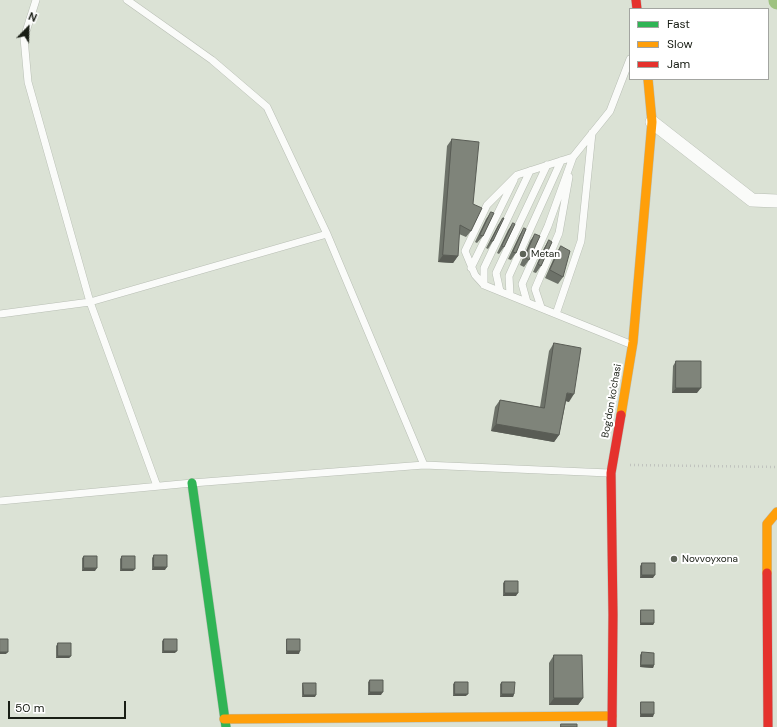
<!DOCTYPE html>
<style>
body{margin:0}
#map{position:relative;width:777px;height:727px;overflow:hidden;background:#dbe2d5;font-family:"DM Sans",sans-serif}
canvas{display:block}
.legend{position:absolute;left:629px;top:8px;width:140px;height:72px;box-sizing:border-box;background:#fff;border:1px solid #a3a5a1;margin:0;padding:5px 7px;list-style:none;font-size:12px;color:#191e15}
.legend li{display:flex;align-items:center;gap:8px;height:20px}
.legend b{width:20px;border:1px solid #a3a5a1}
.north{position:absolute;left:8px;top:8px;width:40px;height:40px;-webkit-text-stroke:3px #fff;paint-order:stroke;rotate:23deg;font-size:11px;font-weight:700;line-height:16px;text-align:center;color:#191e15}
.north::after{content:'';display:block;margin:auto;width:14px;height:18px;background:#191e15;clip-path:polygon(50% 0,100% 100%,50% 72%,0 100%)}
.scale{position:absolute;left:8px;top:701px;width:118px;height:18px;box-sizing:border-box;border:2px solid #191e15;border-top:0;padding-left:5px;font-size:12px;line-height:14px;white-space:nowrap;color:#191e15;-webkit-text-stroke:3px #fff;paint-order:stroke}
</style>
<div id="map">
<canvas width="777" height="727"></canvas>
<ul class="legend">
<li><b style="height:5px;background:#30b455"></b>Fast</li>
<li><b style="height:5px;background:#ff9f0a"></b>Slow</li>
<li><b style="height:5px;background:#e5322d"></b>Jam</li>
</ul>
<div class="north">N</div>
<div class="scale">50 m</div>
</div>
<script>
const ctx = document.querySelector('canvas').getContext('2d');
ctx.lineJoin = 'round';
function trace(path, color, width, dash) { ctx.strokeStyle = color; ctx.lineWidth = width; ctx.lineCap = dash ? 'butt' : 'round'; ctx.setLineDash(dash || []); ctx.stroke(path); }
function fill(path, color) { ctx.fillStyle = color; ctx.fill(path, 'evenodd'); }
function write(font, color, halo, rows, align = 'center') {
  ctx.font = font + ' "DM Sans",sans-serif'; ctx.lineWidth = 4; ctx.setLineDash([]); ctx.textBaseline = 'middle'; ctx.strokeStyle = halo; ctx.fillStyle = color; for (const [text, x, y, turn = 0] of rows) {
    ctx.save(); ctx.translate(x, y); ctx.rotate((+turn || 0) * Math.PI / 180); ctx.textAlign = isNaN(turn) ? turn : align; if (halo) ctx.strokeText(text, 0, 0); ctx.fillText(text, 0, 0); ctx.restore();
  }
}
trace(new Path2D(`
 M 777,0 L 777,1`), '#9ec280', 17);
const lane = new Path2D(`
 M 36,0 L 24,38 L 28,82 L 90,302 L 157,486
 M 127,0 L 212,60 L 267,107 L 327,234 L 424,465
 M 573,157 L 517,175 L 487,205 L 465,251 L 475,275 L 484,285 L 630,344
 M 471,268 L 514,180
 M 484,285 L 484,268 L 530,171
 M 500,291 L 496,273 L 547,165
 M 510,295 L 509,276 L 561,161
 M 527,302 L 522,284 L 548,226 L 573,157 L 610,111 L 630,59
 M 541,307 L 535,289 L 559,233 L 569,177
 M 0,314 L 90,302 L 327,234
 M 556,314 L 581,241 L 592,133
 M 0,501 L 192,483 L 424,465 L 609,473`);
const street = new Path2D(`
 M 652,122 L 752,200 L 777,201`);
const fast = new Path2D(`
 M 192,483 L 226,727`);
const slow = new Path2D(`
 M 621,415 L 633,342 L 652,122 L 648,79
 M 767,573 L 767,524 L 777,512
 M 224,719 L 612,716`);
const jam = new Path2D(`
 M 636,0 L 637,9
 M 767,573 L 768,727
 M 612,727 L 613,615 L 611,473 L 621,415`);
trace(lane, '#b8beb4', 8);
trace(street, '#b8beb4', 14);
trace(fast, '#b8beb4', 10);
trace(slow, '#b8beb4', 10);
trace(jam, '#b8beb4', 10);
trace(new Path2D(`
 M 630,465 L 777,467`), '#c0c3be', 2.5, [1, 3]);
trace(lane, '#fafbf9', 7);
trace(street, '#fafbf9', 13);
trace(fast, '#30b455', 9);
trace(slow, '#ff9f0a', 9);
trace(jam, '#e5322d', 9);
fill(new Path2D(`
 M 452,139 L 473,204 L 471,231 L 466,237 L 459,234 L 458,256 L 453,263 L 438,262 L 447,146 Z
 M 491,212 L 483,236 L 477,243 L 475,242 L 486,219 Z
 M 503,218 L 493,241 L 488,249 L 486,248 L 498,225 Z
 M 513,223 L 504,247 L 499,254 L 497,253 L 508,230 Z
 M 524,228 L 516,253 L 511,260 L 508,259 L 519,236 Z
 M 535,234 L 529,260 L 524,267 L 520,265 L 530,241 Z
 M 549,240 L 541,266 L 536,273 L 533,272 L 544,248 Z
 M 561,246 L 563,277 L 558,284 L 545,278 L 556,253 Z
 M 554,343 L 569,402 L 566,401 L 559,435 L 554,442 L 491,431 L 495,407 L 500,400 L 540,407 L 549,351 Z
 M 676,361 L 697,393 L 672,393 L 673,366 Z
 M 154,555 L 165,570 L 152,570 L 152,558 Z
 M 84,556 L 95,571 L 82,571 L 82,558 Z
 M 122,556 L 133,571 L 120,571 L 120,559 Z
 M 642,563 L 653,578 L 640,578 L 640,566 Z
 M 505,581 L 516,596 L 503,596 L 503,583 Z
 M 641,610 L 654,623 L 653,625 L 640,625 L 640,613 Z
 M 164,639 L 175,653 L 162,653 L 162,641 Z
 M 287,639 L 299,654 L 286,654 L 286,641 Z
 M 58,643 L 71,656 L 69,658 L 56,658 L 56,646 Z
 M 642,652 L 654,665 L 653,668 L 640,667 L 640,655 Z
 M 554,655 L 583,698 L 578,705 L 549,705 L 549,663 Z
 M 370,680 L 381,695 L 368,695 L 368,682 Z
 M 455,682 L 466,696 L 453,696 L 453,684 Z
 M 502,682 L 514,694 L 513,697 L 500,697 L 500,684 Z
 M 303,683 L 315,697 L 302,697 L 302,685 Z
 M 641,702 L 653,717 L 640,717 L 640,704 Z`), '#6d7269');
fill(new Path2D(`
 M 443,255 L 458,256 L 453,263 L 438,262 Z
 M 676,388 L 701,388 L 697,393 L 672,393 Z
 M 567,393 L 574,394 L 569,402 L 562,400 Z
 M 496,424 L 559,435 L 554,442 L 491,431 Z
 M 154,567 L 167,567 L 165,570 L 152,570 Z
 M 84,568 L 97,568 L 95,571 L 82,571 Z
 M 122,569 L 135,569 L 133,571 L 120,571 Z
 M 642,575 L 655,575 L 653,578 L 640,578 Z
 M 505,593 L 518,593 L 516,596 L 503,596 Z
 M 641,623 L 654,623 L 653,625 L 640,625 Z
 M 164,651 L 177,651 L 175,653 L 162,653 Z
 M 287,651 L 300,651 L 299,654 L 286,654 Z
 M 0,652 L 8,652 L 6,654 L 0,654 Z
 M 58,656 L 71,656 L 69,658 L 56,658 Z
 M 641,665 L 654,665 L 653,668 L 640,667 Z
 M 370,692 L 383,692 L 381,695 L 368,695 Z
 M 455,694 L 468,694 L 466,696 L 453,696 Z
 M 502,694 L 514,694 L 513,697 L 500,697 Z
 M 304,695 L 316,695 L 315,697 L 302,697 Z
 M 554,698 L 583,698 L 578,705 L 549,705 Z
 M 641,714 L 654,714 L 653,717 L 640,717 Z`), '#595c55');
const building = new Path2D(`
 M 452,139 L 479,142 L 473,204 L 482,208 L 471,231 L 460,225 L 458,256 L 443,255 Z
 M 491,212 L 494,213 L 483,236 L 480,235 Z
 M 503,218 L 504,218 L 493,241 L 491,241 Z
 M 513,223 L 515,224 L 504,247 L 502,246 Z
 M 524,228 L 526,229 L 516,253 L 513,252 Z
 M 535,234 L 540,236 L 529,260 L 525,257 Z
 M 549,240 L 552,242 L 541,266 L 538,264 Z
 M 561,246 L 570,251 L 563,277 L 550,270 Z
 M 554,343 L 581,348 L 574,394 L 567,393 L 559,435 L 496,424 L 500,400 L 544,408 Z
 M 676,361 L 701,361 L 701,388 L 676,388 Z
 M 154,555 L 167,555 L 167,567 L 154,567 Z
 M 84,556 L 97,556 L 97,568 L 84,568 Z
 M 122,556 L 135,556 L 135,569 L 122,569 Z
 M 642,563 L 655,563 L 655,575 L 642,575 Z
 M 505,581 L 518,581 L 518,593 L 505,593 Z
 M 641,610 L 654,610 L 654,623 L 641,623 Z
 M 0,639 L 8,639 L 8,652 L 0,652 Z
 M 164,639 L 177,639 L 177,651 L 164,651 Z
 M 287,639 L 300,639 L 300,651 L 287,651 Z
 M 58,643 L 71,643 L 71,656 L 58,656 Z
 M 642,652 L 654,653 L 654,665 L 641,665 Z
 M 554,655 L 582,655 L 583,698 L 554,698 Z
 M 370,680 L 383,680 L 383,692 L 370,692 Z
 M 455,682 L 468,682 L 468,694 L 455,694 Z
 M 502,682 L 515,682 L 514,694 L 502,694 Z
 M 303,683 L 316,683 L 316,695 L 304,695 Z
 M 641,702 L 654,702 L 654,714 L 641,714 Z
 M 561,724 L 577,724 L 577,727 L 561,727 Z`);
fill(building, '#7f847a');
trace(building, '#595c55', 1);
for (const [x, y, r, color] of [
 [523,254,4,"#5d6358"],
 [674,559,4,"#5d6358"]
]) { const dot = new Path2D(); dot.arc(x, y, r, 0, 2 * Math.PI); ctx.fillStyle = color; ctx.fill(dot); trace(dot, '#fff', 1.5); }
write('10px', '#191e15', '#fff', [
 ["Metan",531,254],
 ["Novvoyxona",682,559]
], 'left');
write('10px', '#191e15', '#fff', [
 ["Bog'don ko'chasi",612,401,-80]
]);
</script>
